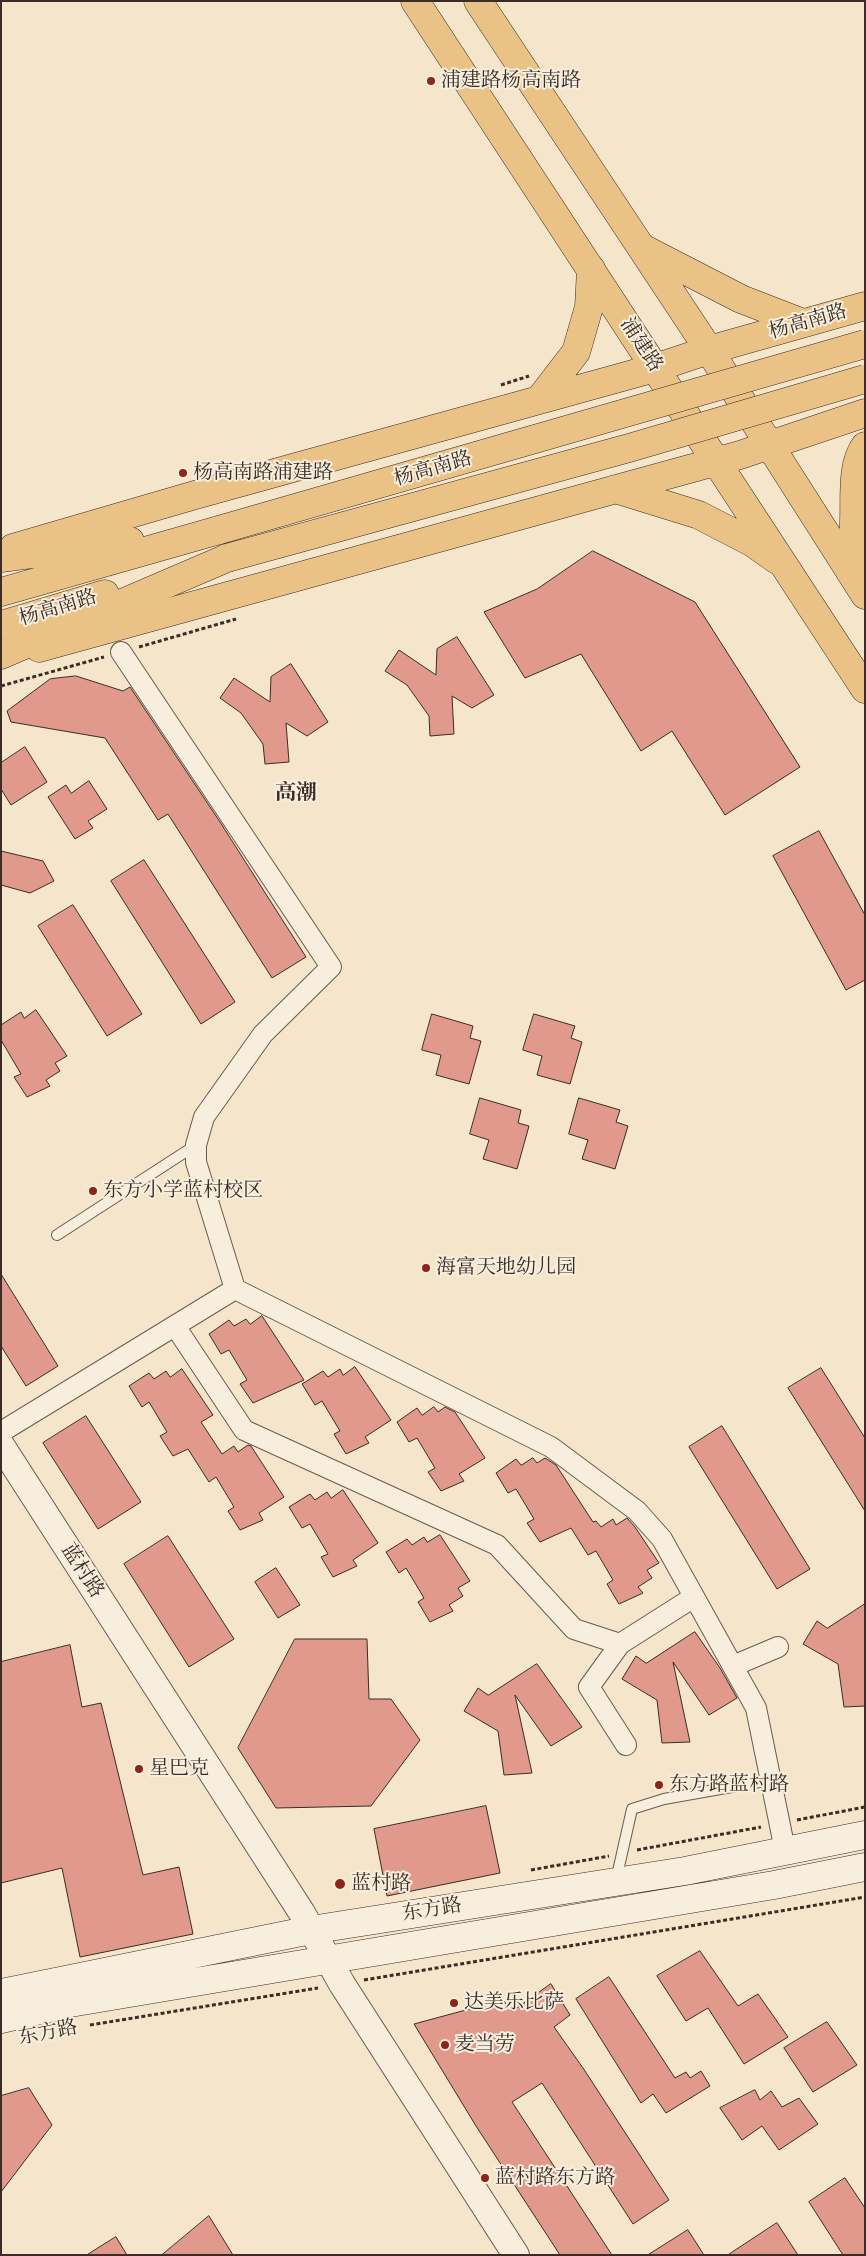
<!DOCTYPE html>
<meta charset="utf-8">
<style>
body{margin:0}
#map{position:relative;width:866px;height:2256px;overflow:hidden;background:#f5e5cb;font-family:"Old Standard TT",serif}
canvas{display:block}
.frame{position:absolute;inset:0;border:2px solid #3a2c26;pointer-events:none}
</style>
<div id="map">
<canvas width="866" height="2256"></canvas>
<div class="frame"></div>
</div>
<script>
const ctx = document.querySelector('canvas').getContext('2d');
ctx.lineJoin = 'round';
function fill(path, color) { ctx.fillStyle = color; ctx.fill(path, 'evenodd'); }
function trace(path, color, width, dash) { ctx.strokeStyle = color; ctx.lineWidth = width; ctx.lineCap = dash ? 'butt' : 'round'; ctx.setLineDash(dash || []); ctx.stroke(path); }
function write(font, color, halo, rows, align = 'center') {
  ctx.font = font + ' "Old Standard TT","Noto Serif SC",serif'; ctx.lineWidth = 4; ctx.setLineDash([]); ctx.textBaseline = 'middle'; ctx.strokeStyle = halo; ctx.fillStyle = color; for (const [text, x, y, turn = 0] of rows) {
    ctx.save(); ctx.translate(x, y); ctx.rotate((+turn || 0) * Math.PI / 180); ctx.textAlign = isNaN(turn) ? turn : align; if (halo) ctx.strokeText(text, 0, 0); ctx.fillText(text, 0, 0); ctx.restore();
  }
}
const building = new Path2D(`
 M 593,551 L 695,602 L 800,767 L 725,815 L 672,731 L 641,751 L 581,654 L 525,678 L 484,612 L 537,589 Z
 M 457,637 L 494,695 L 472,708 L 452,696 L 454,734 L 430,736 L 429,716 L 407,685 L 385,671 L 399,650 L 436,675 L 437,649 Z
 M 291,664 L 328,722 L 307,736 L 286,723 L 289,762 L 265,764 L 263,744 L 241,713 L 220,698 L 234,678 L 270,702 L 271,677 Z
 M 76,676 L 123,691 L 130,687 L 220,822 L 306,957 L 272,978 L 168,814 L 158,820 L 105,738 L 11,722 L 7,711 L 50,679 Z
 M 25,747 L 47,782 L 11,805 L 1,789 L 1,763 Z
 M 89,781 L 107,809 L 88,821 L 93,828 L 75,839 L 48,797 L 66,785 L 71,793 Z
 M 819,831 L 865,915 L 865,980 L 846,990 L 773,856 Z
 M 1,851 L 43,861 L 54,881 L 30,893 L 1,885 Z
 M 144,860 L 235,1002 L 201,1024 L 111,881 Z
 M 73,905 L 142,1014 L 107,1036 L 38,926 Z
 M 36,1010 L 67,1056 L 55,1063 L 60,1071 L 46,1080 L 50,1086 L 27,1097 L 14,1077 L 21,1074 L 1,1040 L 1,1025 L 21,1012 L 24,1018 Z
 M 432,1014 L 473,1026 L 470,1038 L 481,1041 L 469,1084 L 436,1075 L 441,1055 L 422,1050 Z
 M 534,1014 L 575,1026 L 571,1038 L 582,1042 L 570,1084 L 537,1075 L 542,1056 L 523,1050 Z
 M 480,1098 L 521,1110 L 518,1123 L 529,1126 L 517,1169 L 483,1159 L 489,1140 L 470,1134 Z
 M 579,1098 L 620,1110 L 616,1122 L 628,1126 L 615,1169 L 582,1159 L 588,1140 L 569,1134 Z
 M 1,1274 L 58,1366 L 26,1386 L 1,1346 Z
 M 262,1316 L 304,1380 L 253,1403 L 240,1384 L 247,1380 L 229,1350 L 221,1354 L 209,1334 L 229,1320 L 234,1326 L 246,1319 L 250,1324 Z
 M 355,1367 L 391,1420 L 365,1437 L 369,1443 L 346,1454 L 334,1434 L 340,1431 L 322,1401 L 315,1405 L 302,1384 L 323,1371 L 328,1377 L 340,1369 L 343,1375 Z
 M 821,1368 L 865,1438 L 865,1511 L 788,1388 Z
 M 182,1369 L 213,1415 L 201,1422 L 222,1454 L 234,1446 L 238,1452 L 248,1445 L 251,1446 L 284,1497 L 259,1513 L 263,1520 L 240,1530 L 228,1511 L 234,1507 L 216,1477 L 209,1482 L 188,1449 L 173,1456 L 160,1436 L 167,1432 L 149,1402 L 142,1407 L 129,1386 L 149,1373 L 154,1379 L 166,1371 L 170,1377 Z
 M 434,1407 L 438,1412 L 445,1407 L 455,1412 L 485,1458 L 459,1474 L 464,1481 L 441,1491 L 428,1472 L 435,1468 L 417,1438 L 409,1442 L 397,1422 L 417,1408 L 422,1415 Z
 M 86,1416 L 141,1502 L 98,1529 L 43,1443 Z
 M 722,1426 L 810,1569 L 777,1589 L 689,1447 Z
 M 533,1458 L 537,1463 L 545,1458 L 556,1465 L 593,1522 L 596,1521 L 601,1527 L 613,1519 L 616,1525 L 627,1518 L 635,1527 L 659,1563 L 647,1570 L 652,1578 L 638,1587 L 643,1593 L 619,1604 L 607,1584 L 613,1580 L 596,1551 L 588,1555 L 571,1528 L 540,1542 L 527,1523 L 534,1519 L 516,1489 L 508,1493 L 496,1473 L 516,1459 L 521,1465 Z
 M 343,1490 L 378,1543 L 353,1560 L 357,1566 L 333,1577 L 321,1557 L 328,1554 L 310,1524 L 302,1528 L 289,1507 L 310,1494 L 315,1500 L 327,1492 L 331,1498 Z
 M 440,1535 L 470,1581 L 458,1588 L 463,1596 L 449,1605 L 453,1611 L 430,1622 L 418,1602 L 424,1598 L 406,1568 L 399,1573 L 386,1552 L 407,1539 L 412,1545 L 424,1537 L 427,1542 Z
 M 168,1536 L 234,1639 L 189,1667 L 124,1564 Z
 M 276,1568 L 300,1605 L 278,1618 L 255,1582 Z
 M 865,1604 L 865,1706 L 844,1707 L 838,1664 L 803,1644 L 817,1621 L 827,1628 Z
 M 695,1632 L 720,1668 L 737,1698 L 709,1715 L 673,1662 L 690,1742 L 662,1743 L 657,1700 L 622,1679 L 636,1656 L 646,1663 Z
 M 295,1639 L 367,1639 L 369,1699 L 391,1699 L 420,1740 L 371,1806 L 276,1808 L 238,1748 Z
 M 70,1645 L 82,1707 L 101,1703 L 143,1875 L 179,1867 L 193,1934 L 80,1957 L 62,1868 L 1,1883 L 1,1662 Z
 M 537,1664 L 582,1727 L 551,1746 L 515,1695 L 532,1773 L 504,1775 L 498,1731 L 464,1711 L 478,1688 L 488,1695 Z
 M 486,1806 L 500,1873 L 387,1896 L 374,1829 Z
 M 700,1951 L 738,2006 L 758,1994 L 788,2037 L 744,2064 L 708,2008 L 686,2021 L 657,1976 Z
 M 609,1977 L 675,2078 L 686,2072 L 690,2078 L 701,2071 L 710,2086 L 666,2113 L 653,2094 L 641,2103 L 576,1999 Z
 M 551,1984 L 570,2015 L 554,2027 L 583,2068 L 669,2200 L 633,2224 L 542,2083 L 512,2102 L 612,2255 L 560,2255 L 476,2126 L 414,2024 L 503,2000 L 512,2011 Z
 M 827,2022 L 857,2065 L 813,2092 L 784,2048 Z
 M 29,2088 L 52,2125 L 1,2192 L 1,2096 Z
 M 755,2090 L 760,2100 L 771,2091 L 782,2107 L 799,2098 L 818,2124 L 779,2150 L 762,2126 L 742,2140 L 720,2108 Z
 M 845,2178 L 865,2208 L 865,2255 L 843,2255 L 809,2202 Z
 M 209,2216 L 233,2255 L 162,2255 Z
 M 777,2223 L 798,2255 L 728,2255 Z
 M 688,2230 L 704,2255 L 648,2255 Z
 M 116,2237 L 127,2255 L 87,2255 Z`);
fill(building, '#e0998a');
trace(building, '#3a2c26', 1);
const service = new Path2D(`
 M 57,1235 L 196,1145
 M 616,1880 L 632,1809 L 664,1799 L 771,1780`);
const minor = new Path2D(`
 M 121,652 L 331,967 L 263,1034 L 204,1117 L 196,1145 L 196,1162 L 235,1289 L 551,1447 L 637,1511 L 662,1539 L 756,1708 L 785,1850
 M 175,1326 L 244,1430 L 497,1545 L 574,1629 L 620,1644 L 694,1597
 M 1,1432 L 235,1289
 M 620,1644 L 589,1687 L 626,1745
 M 733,1666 L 778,1647`);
const tertiary = new Path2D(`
 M 1,1445 L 302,1913 L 342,1984 L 516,2255`);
const secondary = new Path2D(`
 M 1,1993 L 311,1930 L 685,1871 L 865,1835
 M 1,2019 L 70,2003 L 774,1885 L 865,1867`);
const primary = new Path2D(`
 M 415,1 L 865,689
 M 478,1 L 709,350 L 865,595
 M 644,249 L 741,299 L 803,323
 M 539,400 L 576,352 L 589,307 L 591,269
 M 615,489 L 699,515 L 753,543 L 777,560
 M 13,548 L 195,495 L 655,368 L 709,350 L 865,306
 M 850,572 C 851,556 853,539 854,522 C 855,499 851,465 865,446
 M 39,648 L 740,455 L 865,413`);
const trunk = new Path2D(`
 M 1,558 L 130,541
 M 1,592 L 219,530
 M 1,625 L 105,594
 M 1,655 L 227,558`);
trace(service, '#695a4f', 12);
trace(minor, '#695a4f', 22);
trace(tertiary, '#695a4f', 28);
trace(secondary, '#3a2c26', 29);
trace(primary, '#3a2c26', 29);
trace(trunk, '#3a2c26', 29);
trace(new Path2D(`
 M 501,385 L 529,376
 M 139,647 L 236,619
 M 1,686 L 104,657
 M 797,1820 L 865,1807
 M 637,1850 L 761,1827
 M 531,1870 L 609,1856
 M 364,1980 L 865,1897
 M 90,2025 L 318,1988`), '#3a2c26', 3, [4, 2.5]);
trace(service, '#f8eedd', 10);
trace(minor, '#f8eedd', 20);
trace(tertiary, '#f8eedd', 26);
trace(secondary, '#f8eedd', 28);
trace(primary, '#eac286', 28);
trace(trunk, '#eac286', 28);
const trunkBridge = new Path2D(`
 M 219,530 L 865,344
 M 227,558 L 629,448 L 865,379`);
trace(trunkBridge, '#3a2c26', 29, []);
trace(trunkBridge, '#eac286', 28);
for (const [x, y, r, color] of [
 [431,81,5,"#8f2418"],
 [183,473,5,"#8f2418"],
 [93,1191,5,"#8f2418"],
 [426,1268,5,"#8f2418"],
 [139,1769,5,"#8f2418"],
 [659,1785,5,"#8f2418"],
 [340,1884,6,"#8f2418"],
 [454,2003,5,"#8f2418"],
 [445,2045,5,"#8f2418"],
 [485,2178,5,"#8f2418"]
]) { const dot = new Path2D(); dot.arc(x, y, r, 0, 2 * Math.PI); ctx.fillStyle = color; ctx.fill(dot); trace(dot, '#f8eedd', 2); }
write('20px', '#3a2c26', '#f8eedd', [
 ["浦建路杨高南路",441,81],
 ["杨高南路浦建路",193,473],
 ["东方小学蓝村校区",103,1191],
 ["海富天地幼儿园",436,1268],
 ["星巴克",149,1769],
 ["东方路蓝村路",669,1785],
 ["蓝村路",351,1884],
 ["达美乐比萨",464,2003],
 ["麦当劳",455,2045],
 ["蓝村路东方路",495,2178]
], 'left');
write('20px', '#3a2c26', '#f8eedd', [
 ["杨高南路",808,322,-16],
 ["浦建路",641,345,57],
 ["杨高南路",433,469,-16],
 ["杨高南路",58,608,-17],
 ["蓝村路",82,1571,57],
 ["东方路",432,1910,-9],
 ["东方路",48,2033,-11]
]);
write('bold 21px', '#3a2c26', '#f8eedd', [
 ["高潮",296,793]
]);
</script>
